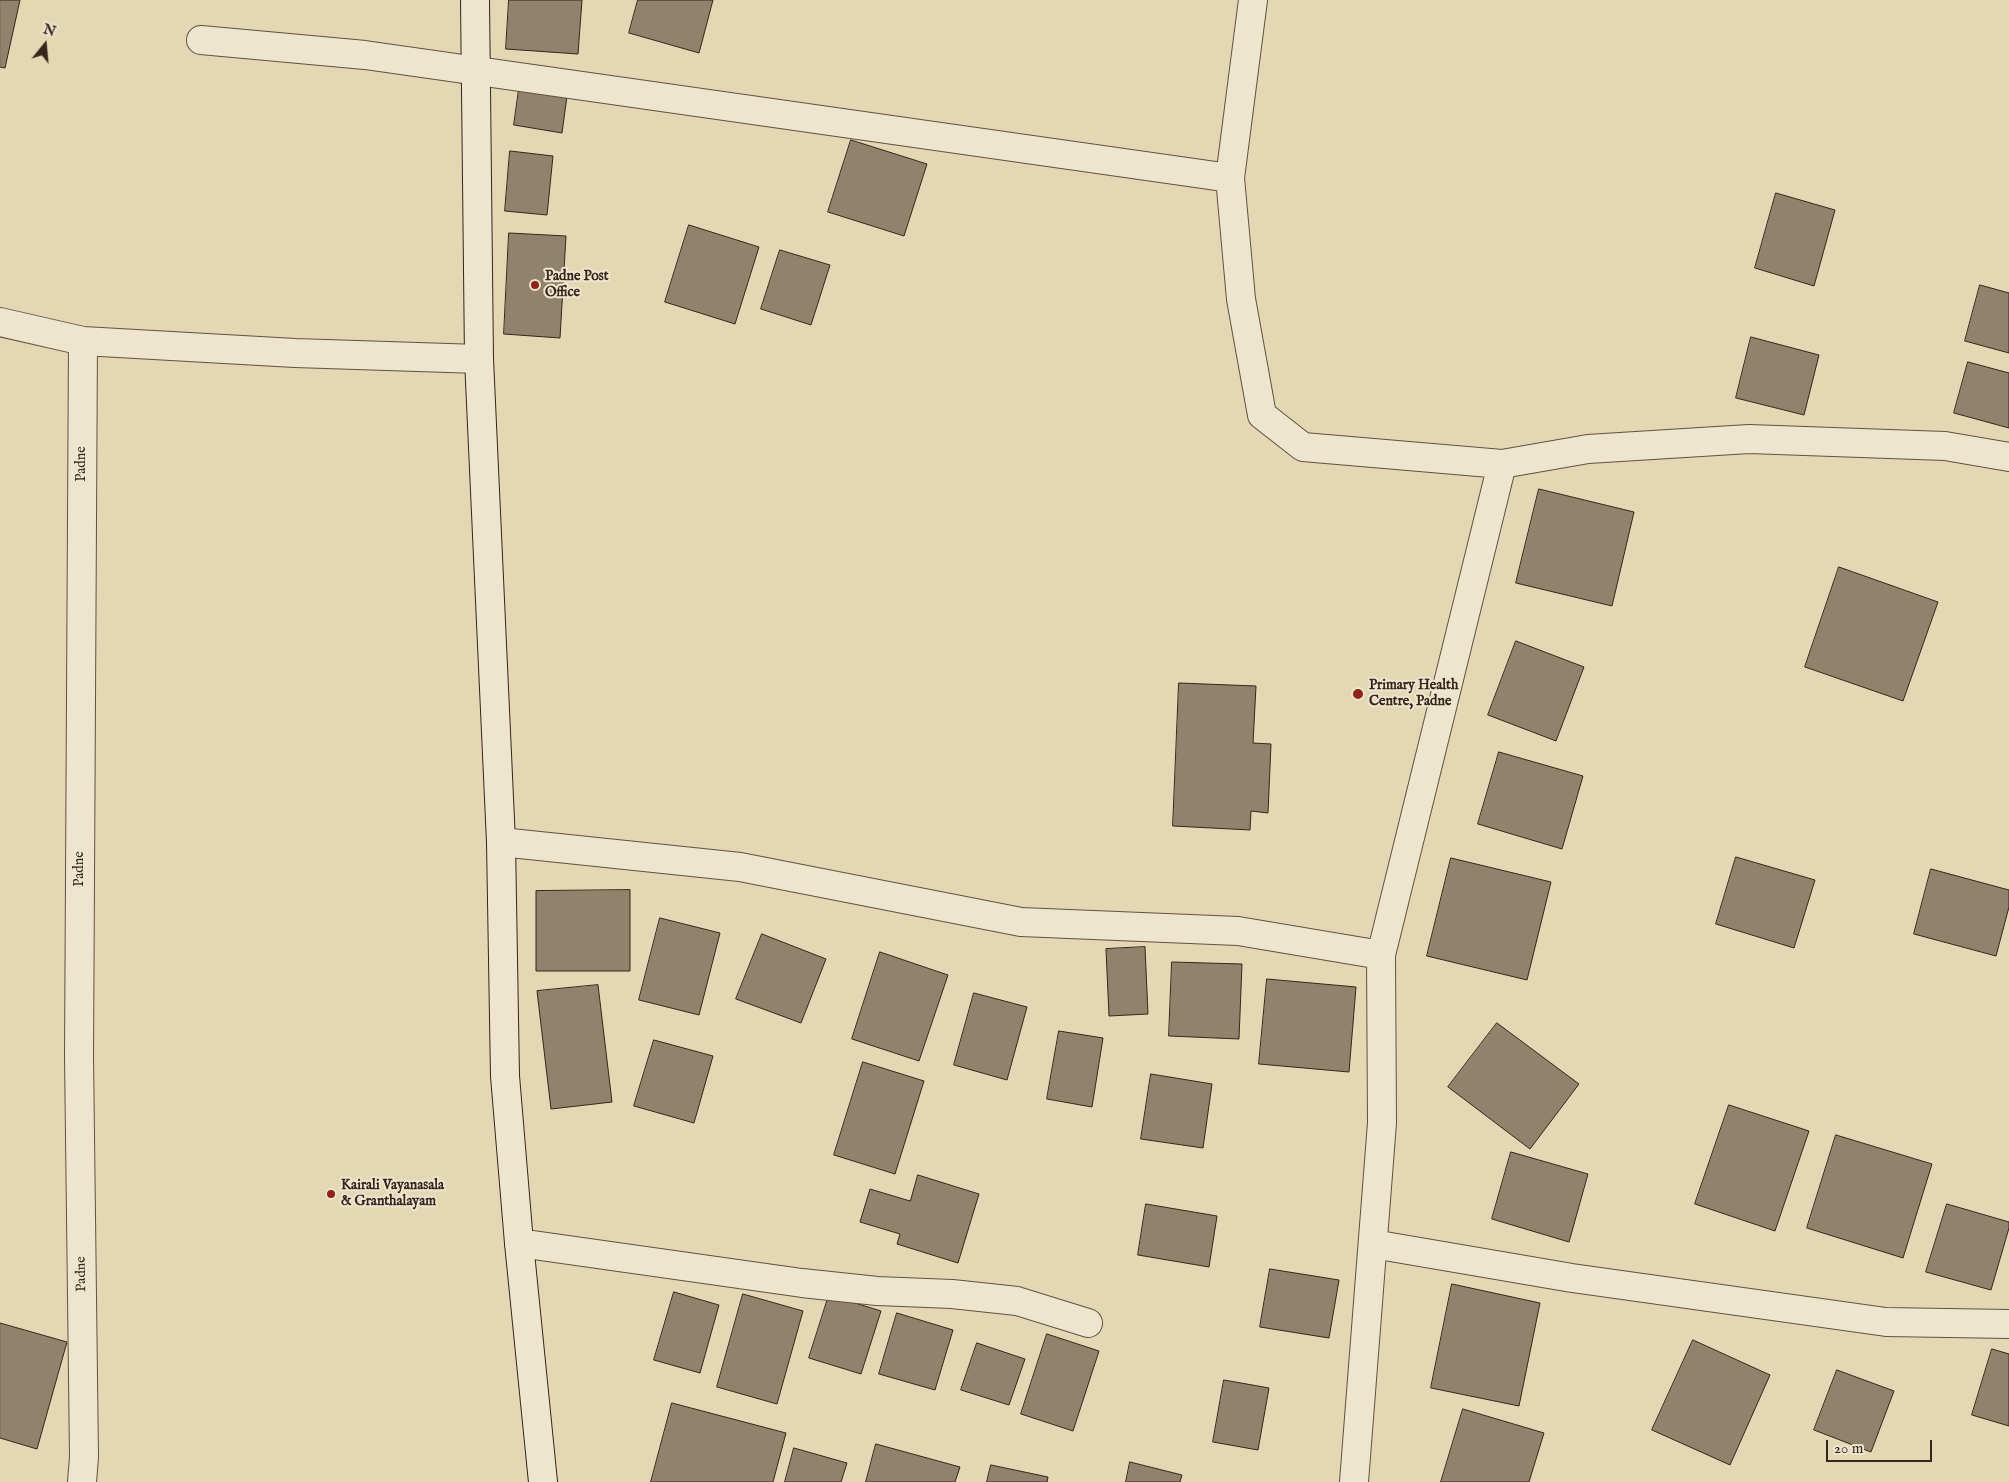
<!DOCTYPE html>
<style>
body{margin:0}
#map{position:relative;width:2009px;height:1482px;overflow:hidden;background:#e4d7b4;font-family:"IM FELL English",serif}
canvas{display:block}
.north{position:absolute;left:20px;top:20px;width:50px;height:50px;-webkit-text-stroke:4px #ede5ce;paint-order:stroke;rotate:17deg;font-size:14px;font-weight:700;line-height:20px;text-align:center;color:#34261b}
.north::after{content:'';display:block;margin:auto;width:18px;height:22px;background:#34261b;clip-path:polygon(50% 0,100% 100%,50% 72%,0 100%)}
.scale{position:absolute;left:1826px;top:1440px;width:106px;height:22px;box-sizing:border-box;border:2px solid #34261b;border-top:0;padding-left:6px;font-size:15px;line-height:18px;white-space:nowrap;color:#34261b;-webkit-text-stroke:4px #ede5ce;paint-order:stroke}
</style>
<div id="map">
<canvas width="2009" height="1482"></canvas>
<div class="north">N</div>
<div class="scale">20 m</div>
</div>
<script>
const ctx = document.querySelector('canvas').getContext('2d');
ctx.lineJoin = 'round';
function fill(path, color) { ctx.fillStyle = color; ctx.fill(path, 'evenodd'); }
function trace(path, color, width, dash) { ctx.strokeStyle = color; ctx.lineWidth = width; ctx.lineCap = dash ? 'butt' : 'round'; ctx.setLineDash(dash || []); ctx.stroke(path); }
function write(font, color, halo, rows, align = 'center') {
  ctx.font = font + ' "IM FELL English",serif'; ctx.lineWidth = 4; ctx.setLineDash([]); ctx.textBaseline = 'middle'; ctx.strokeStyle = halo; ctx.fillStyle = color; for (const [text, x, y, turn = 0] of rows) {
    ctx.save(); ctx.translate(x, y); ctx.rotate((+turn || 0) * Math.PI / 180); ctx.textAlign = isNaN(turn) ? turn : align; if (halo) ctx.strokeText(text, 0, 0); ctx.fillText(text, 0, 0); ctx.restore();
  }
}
const building = new Path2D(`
 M 0,0 L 20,0 L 5,68 L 0,67 Z
 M 509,0 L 582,0 L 578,54 L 506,49 Z
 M 638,0 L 713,0 L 699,53 L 629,33 Z
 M 519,89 L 567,96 L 562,133 L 514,125 Z
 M 851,140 L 927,164 L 904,236 L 828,212 Z
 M 510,151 L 553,156 L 547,215 L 505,211 Z
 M 1776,193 L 1835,210 L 1814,286 L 1755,268 Z
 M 689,225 L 759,247 L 735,324 L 665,302 Z
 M 509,233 L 566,236 L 560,338 L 504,334 Z
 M 780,250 L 830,265 L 811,325 L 761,309 Z
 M 1980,285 L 2009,293 L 2009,353 L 1965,341 Z
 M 1751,337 L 1819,355 L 1804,415 L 1736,398 Z
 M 1968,362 L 2009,373 L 2009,428 L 1954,413 Z
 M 1539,489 L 1634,512 L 1612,606 L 1516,583 Z
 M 1839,567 L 1938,602 L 1903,701 L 1805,667 Z
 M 1516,641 L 1584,667 L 1556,741 L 1488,715 Z
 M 1179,683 L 1256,686 L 1253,743 L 1271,744 L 1268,813 L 1251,811 L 1250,830 L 1173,826 Z
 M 1499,752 L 1583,776 L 1562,849 L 1478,824 Z
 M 1736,857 L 1815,880 L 1794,948 L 1716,924 Z
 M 1451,858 L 1551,882 L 1527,980 L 1427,956 Z
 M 1931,869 L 2009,890 L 2009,907 L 1996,956 L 1914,934 Z
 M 630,890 L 630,971 L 536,971 L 536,891 Z
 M 660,918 L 720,933 L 699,1015 L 639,1000 Z
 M 762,934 L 826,959 L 801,1023 L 736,999 Z
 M 1145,947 L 1148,1014 L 1109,1016 L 1106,949 Z
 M 880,952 L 948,975 L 919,1061 L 852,1039 Z
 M 1172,962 L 1242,964 L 1239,1039 L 1169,1036 Z
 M 1267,979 L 1356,987 L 1349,1072 L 1259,1064 Z
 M 598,985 L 612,1102 L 551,1109 L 537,991 Z
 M 974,993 L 1027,1007 L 1007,1080 L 954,1065 Z
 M 1497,1023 L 1579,1084 L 1530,1149 L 1448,1087 Z
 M 1059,1031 L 1103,1038 L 1092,1107 L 1047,1099 Z
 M 654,1040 L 713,1056 L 694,1123 L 634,1106 Z
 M 863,1062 L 924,1081 L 895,1174 L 834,1155 Z
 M 1151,1074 L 1212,1084 L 1203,1148 L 1141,1139 Z
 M 1729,1105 L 1809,1131 L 1775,1231 L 1695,1204 Z
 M 1836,1135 L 1932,1164 L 1903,1258 L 1807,1228 Z
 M 1511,1152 L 1588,1174 L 1569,1242 L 1492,1219 Z
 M 918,1175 L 979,1194 L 958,1263 L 897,1244 L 900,1234 L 860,1222 L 870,1189 L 910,1201 Z
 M 1146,1204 L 1217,1216 L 1209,1267 L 1138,1255 Z
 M 1947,1204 L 2009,1222 L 2009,1228 L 1991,1290 L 1926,1272 Z
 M 1270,1269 L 1339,1280 L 1329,1338 L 1260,1327 Z
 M 1452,1284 L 1540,1303 L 1519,1406 L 1431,1388 Z
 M 674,1292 L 719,1305 L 700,1373 L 654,1360 Z
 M 743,1294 L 803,1311 L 777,1404 L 717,1387 Z
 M 829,1295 L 881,1311 L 861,1374 L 809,1358 Z
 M 897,1313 L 953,1330 L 935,1390 L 879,1374 Z
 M 0,1323 L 67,1342 L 37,1449 L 0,1438 Z
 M 1047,1334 L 1099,1351 L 1073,1431 L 1021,1414 Z
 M 1693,1340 L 1770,1375 L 1730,1465 L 1652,1430 Z
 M 977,1343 L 1025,1359 L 1009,1405 L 961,1390 Z
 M 1992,1349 L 2009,1354 L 2009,1426 L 1972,1415 Z
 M 1837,1370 L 1894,1391 L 1871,1452 L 1814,1430 Z
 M 1224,1380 L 1269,1388 L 1258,1450 L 1213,1442 Z
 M 672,1403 L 786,1433 L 773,1482 L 651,1482 Z
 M 1463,1409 L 1544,1433 L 1529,1482 L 1441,1482 Z
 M 876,1444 L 960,1467 L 955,1482 L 866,1482 Z
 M 794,1448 L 847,1463 L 841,1482 L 785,1482 Z
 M 1130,1462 L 1182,1475 L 1180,1482 L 1126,1482 Z
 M 991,1465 L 1048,1477 L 1047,1482 L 987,1482 Z`);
fill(building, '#90826b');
trace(building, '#34261b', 1);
const street = new Path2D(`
 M 1253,0 L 1230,178 L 1241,299 L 1262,415 L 1303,447 L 1502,464 L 1588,449 L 1749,439 L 1945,446 L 2009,457
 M 201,40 L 365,55 L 1230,178
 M 0,322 L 83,341 L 79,1056 L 84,1457 L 82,1482
 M 83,341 L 295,353 L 479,359
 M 501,842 L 740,867 L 1021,922 L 1238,931 L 1381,955 L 1502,464
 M 519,1243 L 802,1283 L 877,1291 L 952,1294 L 1017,1301 L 1088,1323
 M 1373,1244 L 1572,1278 L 1886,1322 L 2009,1324
 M 1354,1482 L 1382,1123 L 1381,955`);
const secondary = new Path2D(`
 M 475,0 L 479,359 L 501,842 L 505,1076 L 519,1243 L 543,1482`);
trace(street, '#605241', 30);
trace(secondary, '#34261b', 30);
trace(street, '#ede5ce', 28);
trace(secondary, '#ede5ce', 28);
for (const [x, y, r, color] of [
 [535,285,5,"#8f2418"],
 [1358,694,6,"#8f2418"],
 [331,1194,5,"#8f2418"]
]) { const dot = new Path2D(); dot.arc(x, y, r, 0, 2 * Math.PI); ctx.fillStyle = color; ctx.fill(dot); trace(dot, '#ede5ce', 2); }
write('bold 14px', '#34261b', '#ede5ce', [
 ["Padne Post",545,277],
 ["Office",545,293],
 ["Primary Health",1369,686],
 ["Centre, Padne",1369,702],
 ["Kairali Vayanasala",341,1186],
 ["& Granthalayam",341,1202]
], 'left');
write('14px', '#34261b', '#ede5ce', [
 ["Padne",82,464,-90],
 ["Padne",80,869,-90],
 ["Padne",82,1274,-91]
]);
</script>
